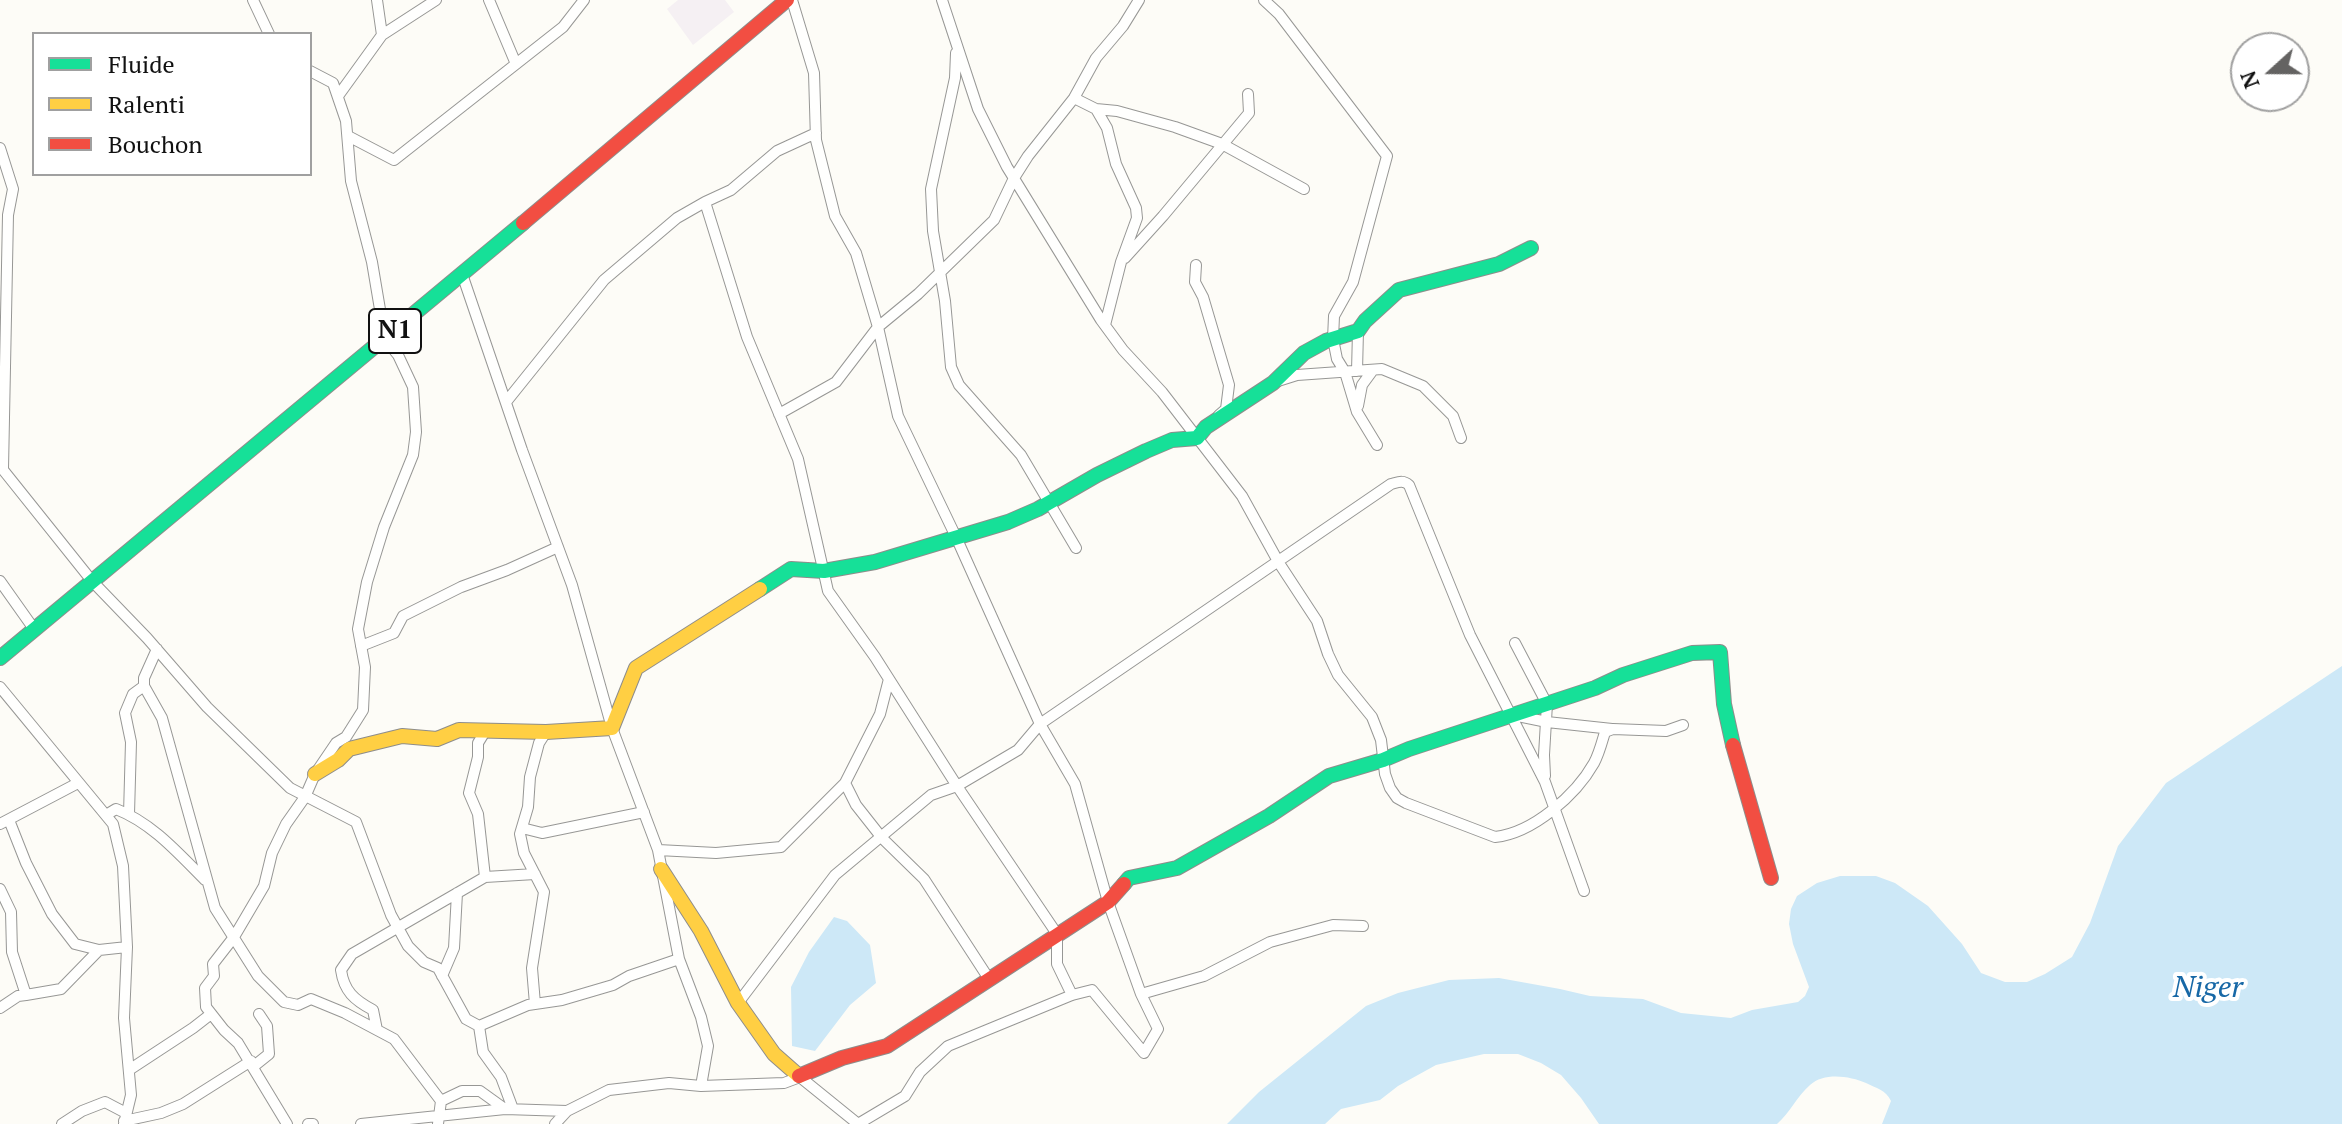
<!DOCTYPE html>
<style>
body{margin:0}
#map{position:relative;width:2342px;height:1124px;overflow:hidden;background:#fdfcf7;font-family:"PT Serif",serif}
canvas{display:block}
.legend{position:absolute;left:32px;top:32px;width:280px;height:144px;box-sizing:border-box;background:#fff;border:2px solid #a0a0a0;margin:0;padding:10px 14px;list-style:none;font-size:24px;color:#111}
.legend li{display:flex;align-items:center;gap:16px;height:40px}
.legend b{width:40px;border:2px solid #a0a0a0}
.north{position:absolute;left:2230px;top:32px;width:80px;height:80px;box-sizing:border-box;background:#fff;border:2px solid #a0a0a0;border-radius:50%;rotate:249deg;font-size:22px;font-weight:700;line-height:32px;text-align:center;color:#111}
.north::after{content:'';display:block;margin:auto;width:28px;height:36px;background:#646362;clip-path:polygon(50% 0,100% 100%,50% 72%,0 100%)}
</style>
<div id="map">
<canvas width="2342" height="1124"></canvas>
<ul class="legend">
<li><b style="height:10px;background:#16e098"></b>Fluide</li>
<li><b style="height:10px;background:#ffcf43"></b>Ralenti</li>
<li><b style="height:10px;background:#f24e42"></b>Bouchon</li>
</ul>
<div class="north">N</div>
</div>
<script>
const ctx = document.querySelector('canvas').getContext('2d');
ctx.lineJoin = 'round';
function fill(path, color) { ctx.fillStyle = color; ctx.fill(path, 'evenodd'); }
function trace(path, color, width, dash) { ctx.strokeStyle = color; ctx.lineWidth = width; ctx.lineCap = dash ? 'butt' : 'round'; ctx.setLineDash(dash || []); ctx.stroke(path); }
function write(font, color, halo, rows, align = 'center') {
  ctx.font = font + ' "PT Serif",serif'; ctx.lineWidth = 8; ctx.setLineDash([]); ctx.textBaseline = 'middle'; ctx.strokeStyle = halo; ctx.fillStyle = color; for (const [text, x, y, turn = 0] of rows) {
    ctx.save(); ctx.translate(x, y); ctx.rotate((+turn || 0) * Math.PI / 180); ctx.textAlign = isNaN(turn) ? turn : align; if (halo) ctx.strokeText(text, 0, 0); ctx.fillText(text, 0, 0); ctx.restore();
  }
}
fill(new Path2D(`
 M 678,0 L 725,0 L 734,12 L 693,45 L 667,9 Z`), '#f5f0f3');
fill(new Path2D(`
 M 2342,666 L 2342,1124 L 1882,1124 L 1891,1101 C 1886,1090 1876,1088 1866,1083 C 1850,1076 1824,1072 1810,1085 C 1797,1096 1790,1113 1777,1124 L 1599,1124 L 1581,1098 L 1561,1075 L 1541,1063 L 1518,1054 L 1484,1054 L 1436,1065 L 1398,1086 L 1380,1100 L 1341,1109 L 1325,1124 L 1227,1124 L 1259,1092 L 1366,1006 L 1398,993 L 1449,980 L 1499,978 L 1560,989 L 1590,996 L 1643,999 L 1681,1013 L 1731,1018 L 1752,1010 L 1798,1002 L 1805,996 L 1809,987 L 1793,944 L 1789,924 L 1791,909 L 1797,896 L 1817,883 L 1840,876 L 1876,876 L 1895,883 L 1928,906 L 1962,944 L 1981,973 L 2005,982 L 2027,982 L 2045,974 L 2072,957 L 2090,923 L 2118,846 L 2166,783 Z
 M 834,917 L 847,921 L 870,945 L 876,983 L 850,1005 L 815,1051 L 792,1046 L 791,987 L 809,952 Z`), '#cde8f7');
const street = new Path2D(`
 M 253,0 L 269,34
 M 489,0 L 516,64
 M 792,0 L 814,73 L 816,140 L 835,216 L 856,253 L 878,327 L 898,416 L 956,537 L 1040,724 L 1075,784 L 1108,902 L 1141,994
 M 942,0 L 978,109 L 1007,167 L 1101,320 L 1123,350 L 1162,392 L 1242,496 L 1279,563 L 1317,621 L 1328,654 L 1338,675 L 1372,717 L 1381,740 L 1385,774 L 1390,788 L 1397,798 L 1406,803 L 1495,837 C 1533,833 1576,795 1594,763 C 1599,754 1602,742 1605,732 L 1613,729 L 1666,731 L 1683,725
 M 1264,0 L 1279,14 L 1387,156 L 1353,282 L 1334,316 L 1333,339 L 1337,359 L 1345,372 L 1357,412 L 1377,445
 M 382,35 L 436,0
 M 956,53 L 955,78 L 931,189 L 933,231 L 945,301 L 951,367 L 959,385 L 1021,455 L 1076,548
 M 338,96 L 382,35 L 377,0
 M 1074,98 L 1096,109 L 1117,111 L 1175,127 L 1222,144 L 1304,189
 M 1096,109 L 1107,128 L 1116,164 L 1136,208 L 1137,218 L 1121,262 L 1105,325
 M 816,133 L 777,151 L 731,190 L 705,202 L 747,337 L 798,459 L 828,591 L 875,657 L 957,786 L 1057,934 L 1057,964 L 1072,995
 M 348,136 L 394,160 L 563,27 L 584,0
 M 0,148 L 13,189 L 8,215 L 3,469
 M 1125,258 L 1163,216 L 1249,113 L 1248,94
 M 1196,265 L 1195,282 L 1203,297 L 1229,385 L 1226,409 L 1219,415
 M 462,274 L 522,450 L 572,585 L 612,728 L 658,850 L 679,959 L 701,1017 L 708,1046 L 701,1086
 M 1357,371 L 1358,331
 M 1278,381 L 1297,375 L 1382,369 L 1423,386 L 1453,416 L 1461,438
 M 506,402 L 604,280 L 677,218 L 705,202
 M 1358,406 L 1362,385 L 1373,370
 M 779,414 L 836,382 L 878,327 L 918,294 L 994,220 L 1014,178 L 1028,156 L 1074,98 L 1096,58 L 1123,26 L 1139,0
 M 0,466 L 92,581 L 147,638 L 207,707 L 290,788 L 356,822 L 391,915 L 408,946 L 424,962 L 438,968 L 466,1019 L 479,1026
 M 0,581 L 34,629
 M 1515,643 L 1547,704 L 1544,755 L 1545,776
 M 361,646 L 394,633 L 403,616 L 461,587 L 507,570 L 558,547
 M 157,649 L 144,678 L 144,686 L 162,718 L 215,908 L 258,976 L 284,1002 L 298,1005 L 311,999 L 345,1013 L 394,1039 L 441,1101
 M 0,687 L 113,824 L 123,866 L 127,947 L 124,1018 L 131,1095 L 124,1124
 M 1513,715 L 1547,722 L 1612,729
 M 845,783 L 856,805 L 882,838 L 924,879 L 989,979
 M 129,814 L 131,742 L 125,713 L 133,694 L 144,686
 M 106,815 L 116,809 C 152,823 178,853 205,880
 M 9,820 L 26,863 L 52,914 L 75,944 L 99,950
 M 0,824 L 78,783
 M 522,828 L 542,833 L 644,812
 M 658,850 L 716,853 L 781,847 L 845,783 L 880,714 L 889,679
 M 485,877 L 478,814 L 469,793 L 478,757 L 478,743 L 486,730
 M 0,889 L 11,912 L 12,952 L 26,995 L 61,989 L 99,950 L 127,947
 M 442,976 L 454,948 L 457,893
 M 738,1003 L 835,875 L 931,795 L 957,786 L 1018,750 L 1040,724 L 1391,484 C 1399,482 1403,480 1409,485 L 1470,635 L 1545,782 L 1584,891
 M 535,1004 L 532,968 L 544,892 L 524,853 L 520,834 L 528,807 L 530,777 L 539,743 L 546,732
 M 0,1008 L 18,996 L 26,995
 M 377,1030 L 373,1010 C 354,1000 344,991 341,970 L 352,954 L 485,877 L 535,874
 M 254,1066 L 269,1054 L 267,1026 L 259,1014
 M 129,1070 L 193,1028 L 211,1014
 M 513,1109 L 501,1077 L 483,1052 L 479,1026 L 528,1005 L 562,1000 L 613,985 L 629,976 L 679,959
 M 124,1121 L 161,1113 L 183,1104 L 251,1061
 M 62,1124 L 82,1111 L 105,1102 L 126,1113
 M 287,1124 L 238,1043 L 224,1030 L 206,1007 L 205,988 L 214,976 L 213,964 L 234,937 L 264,886 L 272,853 L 286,824 L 305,797 L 315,774 L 336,743 L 346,737 L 363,710 L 365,667 L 358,629 L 367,582 L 384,527 L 413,455 L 416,432 L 413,387 L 398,355 L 385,339 L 372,262 L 351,181 L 346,121 L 333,83 L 310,71
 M 308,1124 L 313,1124
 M 361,1124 L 505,1109
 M 438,1124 L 441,1101 L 462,1091 L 480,1091 L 505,1109 L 567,1111 L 609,1090 L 669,1083 L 701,1086 L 784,1083 L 800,1077 L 858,1124
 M 555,1124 L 567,1111
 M 858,1124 L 905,1096 L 920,1072 L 948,1046 L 1072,995 L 1092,990 L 1144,1053 L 1158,1029 L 1141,994 L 1204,976 L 1270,942 L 1333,925 L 1363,926`);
const fast = new Path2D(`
 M 760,589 L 791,569 L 824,571 L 875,562 L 1008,522 L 1038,509 L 1097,475 L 1146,451 L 1172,440 L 1197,438 L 1206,427 L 1273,383 L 1304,353 L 1326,341 L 1358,331 L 1365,321 L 1399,290 L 1499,264 L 1531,248
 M 0,658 L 523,223
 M 1124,884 L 1129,878 L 1177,868 L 1269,816 L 1329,776 L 1383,760 L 1409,749 L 1595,688 L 1623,675 L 1692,653 L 1720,652 L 1724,704 L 1733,745`);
const slow = new Path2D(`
 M 315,774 L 338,760 L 349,749 L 402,736 L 437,739 L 459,730 L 546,732 L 612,728 L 636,668 L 760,589
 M 661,869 L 701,931 L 738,1003 L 774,1054 L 799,1076`);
const jam = new Path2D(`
 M 523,223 L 787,0
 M 1733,745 L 1771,878
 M 799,1076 L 842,1058 L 887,1046 L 1108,902 L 1124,884`);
trace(street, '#979795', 12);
trace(fast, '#8e8d8b', 16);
trace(slow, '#8e8d8b', 16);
trace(jam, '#8e8d8b', 16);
trace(street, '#fffffe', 10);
trace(fast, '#16e098', 14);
trace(slow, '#ffcf43', 14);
trace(jam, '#f24e42', 14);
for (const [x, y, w] of [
 [395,331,52]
]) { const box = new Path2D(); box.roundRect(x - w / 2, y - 22, w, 44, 6); ctx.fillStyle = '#fff'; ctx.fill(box); trace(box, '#111', 2); }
write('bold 26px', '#111', null, [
 ["N1",395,331]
]);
write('italic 30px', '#1768a6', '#fff', [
 ["Niger",2208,988]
]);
</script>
